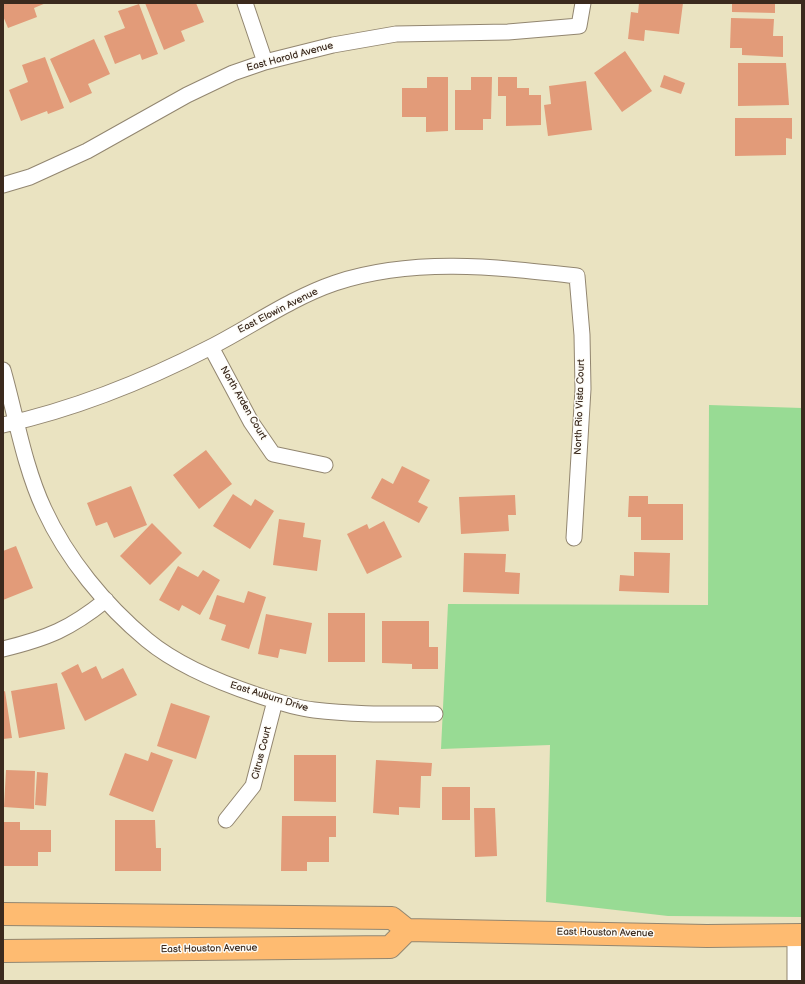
<!DOCTYPE html>
<style>
body{margin:0}
#map{position:relative;width:805px;height:984px;overflow:hidden;background:#eae3c1;font-family:"Balsamiq Sans",sans-serif}
canvas{display:block}
.frame{position:absolute;inset:0;border:4px solid #3b2a1e;pointer-events:none}
</style>
<div id="map">
<canvas width="805" height="984"></canvas>
<div class="frame"></div>
</div>
<script>
const ctx = document.querySelector('canvas').getContext('2d');
ctx.lineJoin = 'round';
function fill(path, color) { ctx.fillStyle = color; ctx.fill(path, 'evenodd'); }
function trace(path, color, width, dash) { ctx.strokeStyle = color; ctx.lineWidth = width; ctx.lineCap = dash ? 'butt' : 'round'; ctx.setLineDash(dash || []); ctx.stroke(path); }
function write(font, color, halo, rows, align = 'center') {
  ctx.font = font + ' "Balsamiq Sans",sans-serif'; ctx.lineWidth = 3; ctx.setLineDash([]); ctx.textBaseline = 'middle'; ctx.strokeStyle = halo; ctx.fillStyle = color; for (const [text, x, y, turn = 0] of rows) {
    ctx.save(); ctx.translate(x, y); ctx.rotate((+turn || 0) * Math.PI / 180); ctx.textAlign = isNaN(turn) ? turn : align; if (halo) ctx.strokeText(text, 0, 0); ctx.fillText(text, 0, 0); ctx.restore();
  }
}
fill(new Path2D(`
 M 709,405 L 802,408 L 802,917 L 668,916 L 546,902 L 550,745 L 441,749 L 448,604 L 708,605 Z`), '#98db94');
fill(new Path2D(`
 M 3,3 L 46,3 L 34,8 L 37,17 L 8,28 L 3,16 Z
 M 145,3 L 196,3 L 204,22 L 181,31 L 185,41 L 164,50 Z
 M 639,3 L 683,3 L 679,34 L 645,30 L 644,41 L 628,39 L 631,12 L 638,13 Z
 M 732,3 L 775,3 L 775,13 L 732,12 Z
 M 139,4 L 158,54 L 142,60 L 140,54 L 115,64 L 104,36 L 125,28 L 118,11 Z
 M 731,18 L 774,19 L 773,36 L 783,36 L 783,57 L 742,55 L 742,48 L 730,48 Z
 M 94,39 L 110,74 L 88,84 L 92,93 L 70,103 L 50,59 Z
 M 625,51 L 652,91 L 622,112 L 594,73 Z
 M 45,57 L 64,108 L 48,114 L 47,111 L 21,121 L 9,90 L 28,82 L 22,65 Z
 M 738,63 L 786,63 L 789,105 L 738,106 Z
 M 664,75 L 685,83 L 681,94 L 660,87 Z
 M 427,77 L 448,77 L 448,131 L 426,132 L 426,117 L 402,117 L 402,88 L 427,88 Z
 M 471,77 L 492,77 L 491,119 L 483,119 L 483,130 L 455,130 L 455,90 L 471,90 Z
 M 498,77 L 517,77 L 517,88 L 529,88 L 529,95 L 541,95 L 541,125 L 506,126 L 506,96 L 498,96 Z
 M 586,81 L 592,130 L 548,136 L 544,105 L 551,104 L 549,86 Z
 M 735,118 L 792,118 L 792,139 L 786,138 L 786,155 L 735,156 Z
 M 206,450 L 232,484 L 199,509 L 173,475 Z
 M 402,466 L 430,480 L 418,502 L 428,507 L 419,523 L 371,498 L 382,478 L 393,484 Z
 M 131,486 L 147,525 L 114,538 L 107,522 L 96,526 L 87,503 Z
 M 233,494 L 251,506 L 255,499 L 274,511 L 250,549 L 213,526 Z
 M 515,495 L 516,515 L 508,515 L 509,531 L 461,534 L 459,497 Z
 M 629,496 L 648,496 L 648,504 L 683,504 L 683,540 L 641,540 L 641,517 L 628,517 Z
 M 279,519 L 305,523 L 303,537 L 321,540 L 317,571 L 273,565 Z
 M 384,521 L 402,557 L 367,574 L 347,534 L 367,524 L 369,529 Z
 M 152,523 L 182,553 L 150,585 L 120,556 Z
 M 16,546 L 33,588 L 3,600 L 3,551 Z
 M 634,552 L 670,553 L 669,593 L 619,591 L 620,575 L 634,576 Z
 M 464,553 L 506,554 L 505,572 L 520,573 L 519,594 L 463,592 Z
 M 178,566 L 198,577 L 203,570 L 220,580 L 200,615 L 182,605 L 179,611 L 159,600 Z
 M 248,591 L 266,597 L 249,649 L 221,640 L 226,625 L 209,619 L 217,595 L 244,603 Z
 M 328,613 L 365,613 L 365,662 L 328,662 Z
 M 266,614 L 312,623 L 306,654 L 280,649 L 278,658 L 258,654 Z
 M 382,621 L 429,621 L 429,647 L 438,647 L 438,669 L 412,669 L 412,664 L 382,663 Z
 M 78,664 L 82,673 L 96,666 L 102,679 L 123,668 L 137,695 L 85,721 L 61,673 Z
 M 57,683 L 65,729 L 19,738 L 11,691 Z
 M 5,691 L 12,738 L 3,739 L 3,692 Z
 M 171,703 L 210,716 L 196,759 L 157,746 Z
 M 151,752 L 173,760 L 153,812 L 109,795 L 125,753 L 148,761 Z
 M 294,755 L 336,755 L 336,802 L 294,801 Z
 M 376,760 L 432,763 L 431,776 L 421,776 L 420,808 L 399,807 L 399,815 L 373,813 Z
 M 6,770 L 35,771 L 34,809 L 4,807 Z
 M 37,772 L 48,773 L 46,806 L 35,805 Z
 M 442,787 L 470,787 L 470,820 L 442,820 Z
 M 474,808 L 495,808 L 497,856 L 475,857 Z
 M 282,816 L 336,816 L 336,837 L 329,837 L 329,862 L 307,862 L 307,871 L 281,871 Z
 M 115,820 L 155,820 L 156,848 L 161,848 L 161,871 L 115,871 Z
 M 3,822 L 20,822 L 20,830 L 51,830 L 51,852 L 38,852 L 38,866 L 3,866 Z`), '#e29b79');
const street = new Path2D(`
 M 245,3 L 265,62
 M 3,185 L 30,177 L 87,151 L 187,95 L 233,73 L 265,62 L 333,45 L 396,34 L 508,32 L 579,26 L 583,3
 M 211,347 L 251,422 L 273,454 L 325,465
 M 3,370 C 16,416 24,466 44,509 C 67,559 105,605 147,640 C 176,664 221,683 257,695 C 275,701 295,708 314,710 C 354,715 395,714 435,714
 M 3,425 C 75,409 145,381 211,347 C 252,326 291,298 335,283 C 414,257 497,267 577,276 L 582,335 L 583,389 L 574,538
 M 3,649 C 48,638 70,629 106,600
 M 226,820 L 253,786 L 275,701
 M 795,981 L 795,935`);
const primary = new Path2D(`
 M 3,914 L 392,918 L 407,930 L 707,936 L 802,935
 M 3,951 L 390,947 L 407,930`);
trace(street, '#928670', 17);
trace(primary, '#928670', 24);
trace(street, '#fff', 15);
trace(primary, '#febb71', 22);
write('10px', '#3b2a1e', '#fdfcf7', [
 ["East Harold Avenue",290,57,-15],
 ["East Elowin Avenue",278,311,-27],
 ["North Arden Court",243,403,60],
 ["North Rio Vista Court",580,407,-88],
 ["East Auburn Drive",269,697,17],
 ["Citrus Court",262,753,-76],
 ["East Houston Avenue",605,933,1],
 ["East Houston Avenue",209,949,-1]
]);
</script>
